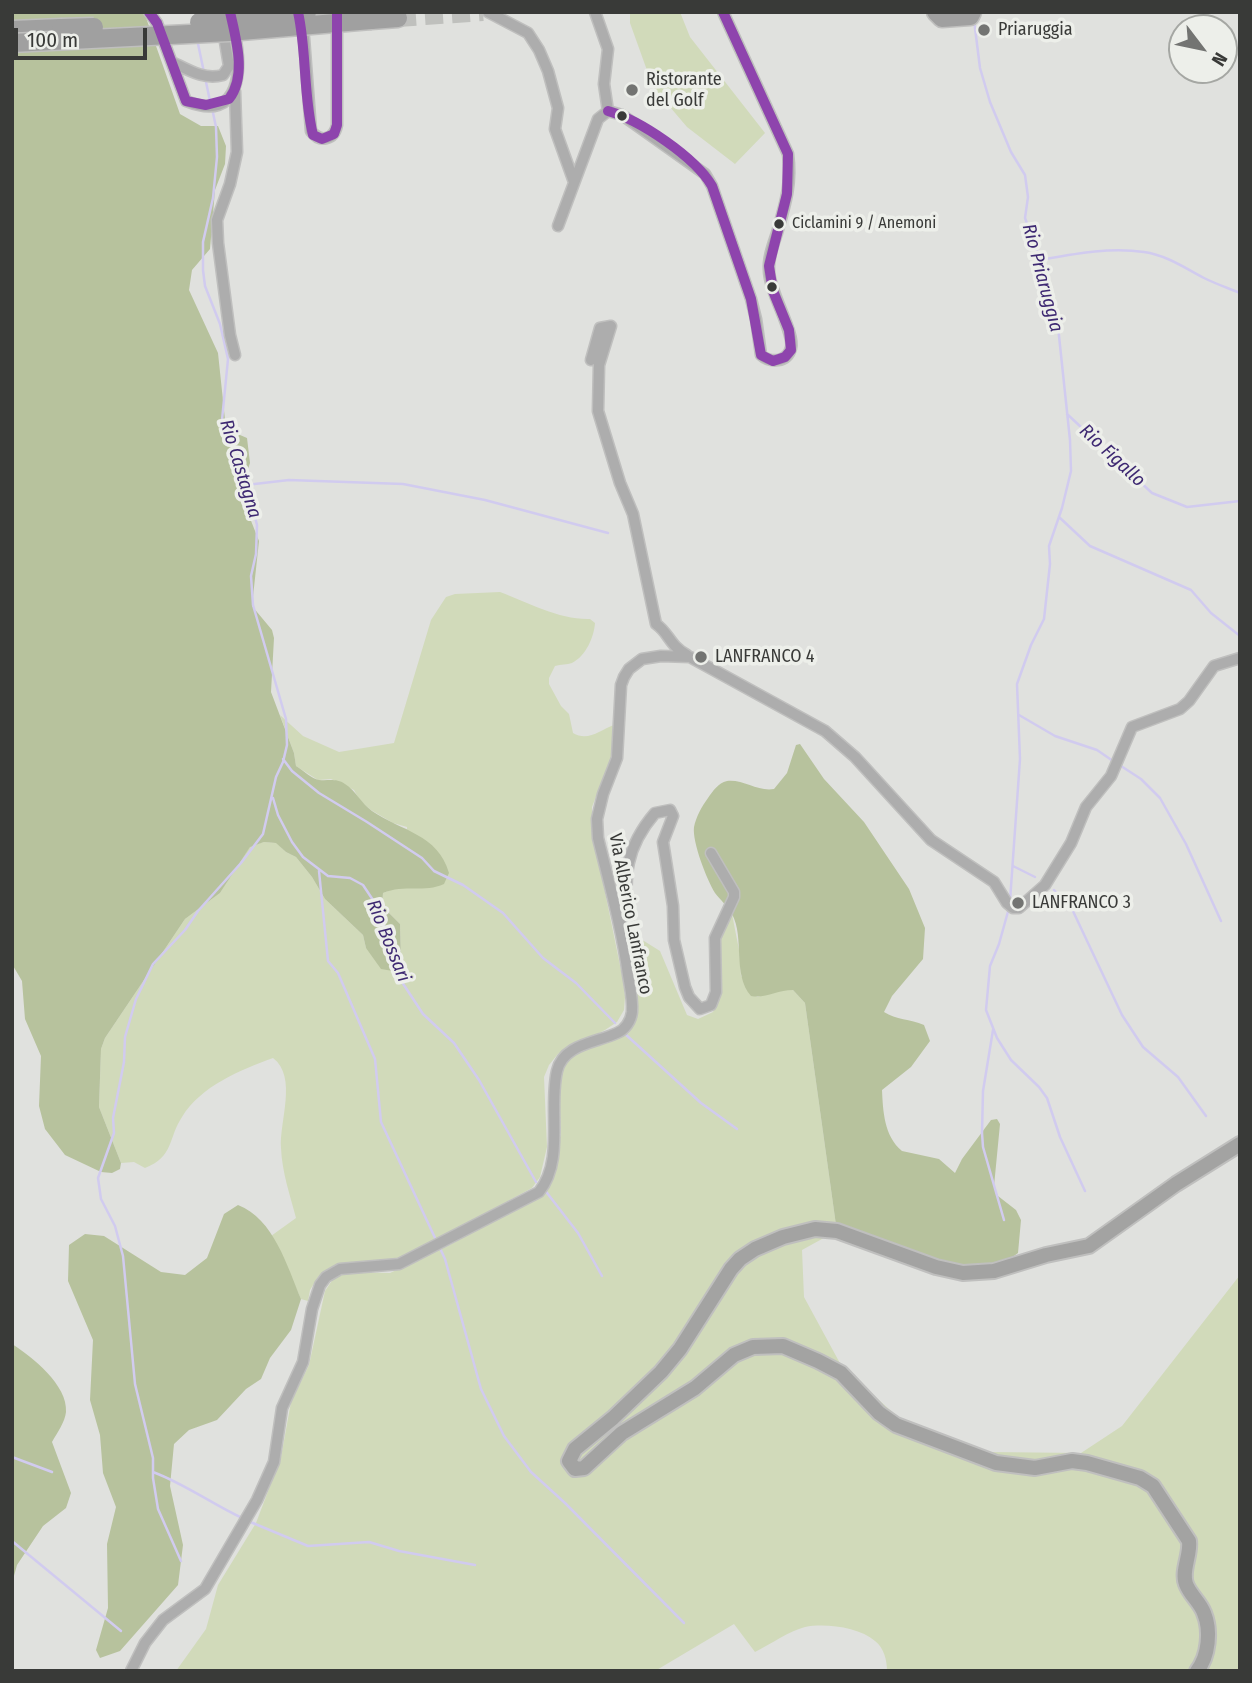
<!DOCTYPE html>
<style>
body{margin:0}
#map{position:relative;width:1252px;height:1683px;overflow:hidden;background:#e0e1de;font-family:"Fira Sans Condensed",sans-serif}
canvas{display:block}
.frame{position:absolute;inset:0;border:14px solid #393a38;pointer-events:none}
.north{position:absolute;left:1168px;top:14px;width:70px;height:70px;box-sizing:border-box;background:#edefea;border:2px solid #a5a7a3;border-radius:50%;rotate:122deg;font-size:19px;font-weight:700;line-height:28px;text-align:center;color:#393a38}
.north::after{content:'';display:block;margin:auto;width:24px;height:32px;background:#737472;clip-path:polygon(50% 0,100% 100%,50% 72%,0 100%)}
.scale{position:absolute;left:14px;top:28px;width:133px;height:32px;box-sizing:border-box;border:4px solid #393a38;border-top:0;padding-left:9px;font-size:21px;line-height:24px;white-space:nowrap;color:#393a38;-webkit-text-stroke:5px #edefea;paint-order:stroke}
</style>
<div id="map">
<canvas width="1252" height="1683"></canvas>
<div class="frame"></div>
<div class="north">N</div>
<div class="scale">100 m</div>
</div>
<script>
const ctx = document.querySelector('canvas').getContext('2d');
ctx.lineJoin = 'round';
function fill(path, color) { ctx.fillStyle = color; ctx.fill(path, 'evenodd'); }
function trace(path, color, width, dash) { ctx.strokeStyle = color; ctx.lineWidth = width; ctx.lineCap = dash ? 'butt' : 'round'; ctx.setLineDash(dash || []); ctx.stroke(path); }
function write(font, color, halo, rows, align = 'center') {
  ctx.font = font + ' "Fira Sans Condensed",sans-serif'; ctx.lineWidth = 7; ctx.setLineDash([]); ctx.textBaseline = 'middle'; ctx.strokeStyle = halo; ctx.fillStyle = color; for (const [text, x, y, turn = 0] of rows) {
    ctx.save(); ctx.translate(x, y); ctx.rotate((+turn || 0) * Math.PI / 180); ctx.textAlign = isNaN(turn) ? turn : align; if (halo) ctx.strokeText(text, 0, 0); ctx.fillText(text, 0, 0); ctx.restore();
  }
}
fill(new Path2D(`
 M 630,12 L 680,12 L 690,37 L 765,133 L 735,164 L 687,127 L 653,87 L 630,23 Z
 M 500,592 C 529,603 560,620 590,619 L 595,623 C 594,637 586,656 572,663 C 567,665 561,664 555,666 L 549,678 L 549,684 L 561,706 L 569,714 L 573,733 C 588,742 600,730 614,725 L 612,755 L 592,807 L 592,837 L 603,882 L 623,980 L 625,997 L 624,1010 L 617,1022 L 605,1030 L 558,1054 L 549,1065 L 544,1077 L 547,1147 L 540,1177 L 532,1188 L 401,1259 L 348,1263 L 333,1267 L 318,1277 L 310,1290 L 308,1301 L 301,1299 L 271,1236 L 296,1218 C 290,1195 282,1172 281,1148 C 279,1122 298,1077 273,1058 C 240,1070 201,1086 182,1117 C 168,1138 174,1157 145,1168 L 134,1162 L 121,1163 L 99,1107 L 101,1049 L 105,1038 L 185,919 L 220,893 L 250,846 L 264,842 L 277,843 L 286,852 L 296,857 L 312,877 L 325,899 L 363,935 L 366,948 L 401,961 L 400,924 L 382,906 L 383,893 L 395,888 L 408,887 L 407,827 L 393,823 L 371,810 L 360,801 L 354,790 L 331,779 L 318,780 L 296,766 L 294,753 L 280,715 L 303,736 L 339,752 L 394,743 L 431,620 L 446,597 L 455,594 Z
 M 732,914 L 739,950 L 741,976 L 757,997 L 780,990 L 793,990 L 805,1003 L 836,1225 L 831,1234 L 802,1250 L 804,1297 L 842,1367 L 899,1418 L 988,1452 L 1081,1453 L 1122,1426 L 1240,1275 L 1240,1671 L 887,1671 C 887,1660 884,1648 875,1641 C 859,1627 825,1623 805,1627 C 789,1631 771,1644 755,1652 L 734,1624 L 655,1671 L 176,1671 L 206,1629 L 218,1585 L 256,1523 L 281,1457 L 291,1402 L 309,1365 L 325,1291 L 333,1279 L 348,1272 L 390,1273 L 450,1245 L 512,1209 L 543,1196 L 561,1134 L 559,1085 L 562,1067 L 572,1055 L 629,1033 C 640,1010 635,990 630,966 L 635,960 L 636,936 L 660,951 L 687,1015 L 698,1019 L 713,1012 L 719,996 L 715,951 L 725,924 Z`), '#d1daba');
fill(new Path2D(`
 M 12,12 L 144,12 L 180,114 L 201,126 L 218,126 L 226,146 L 225,164 L 215,190 L 210,249 L 192,270 L 189,290 L 218,353 L 226,429 L 247,438 L 250,463 L 240,493 L 259,541 L 252,606 L 272,630 L 274,638 L 271,692 L 294,753 L 296,766 C 303,770 312,779 319,780 C 329,781 336,778 345,784 C 356,791 361,803 372,811 C 401,831 438,834 449,873 L 444,884 C 425,893 404,884 383,893 L 382,906 L 400,924 L 401,961 L 393,971 L 381,969 L 366,948 L 363,935 L 325,899 L 312,877 L 296,857 L 286,852 L 276,843 L 264,842 L 250,847 L 220,893 L 185,919 L 105,1038 L 101,1049 L 99,1107 L 121,1163 L 120,1169 L 112,1173 L 101,1172 L 65,1155 L 45,1129 L 39,1106 L 41,1056 L 25,1019 L 22,981 L 12,964 Z
 M 800,744 L 824,779 L 864,822 L 909,889 L 925,928 L 923,959 L 892,996 L 884,1012 C 896,1020 910,1019 924,1025 L 930,1041 L 911,1067 L 882,1090 C 883,1111 884,1136 902,1151 L 939,1159 L 955,1173 L 962,1159 L 991,1120 L 997,1119 L 1000,1124 L 994,1186 L 998,1196 L 1016,1210 L 1021,1220 L 1018,1253 C 972,1290 885,1237 836,1225 L 805,1003 L 793,990 C 777,990 765,999 751,996 C 732,974 745,938 732,914 C 728,906 720,900 715,893 C 707,880 692,842 694,827 C 696,817 702,806 708,798 C 713,791 718,783 727,781 C 743,779 758,792 774,789 L 787,773 L 796,745 Z
 M 238,1205 C 274,1219 287,1266 301,1299 L 291,1330 L 270,1358 L 261,1379 L 246,1389 L 217,1420 L 189,1430 L 174,1444 L 170,1486 L 183,1545 L 178,1585 L 120,1651 L 100,1658 L 96,1650 L 108,1608 L 107,1544 L 116,1507 L 103,1473 L 100,1435 L 90,1400 L 93,1340 L 68,1281 L 69,1245 L 85,1234 L 104,1236 L 161,1272 L 185,1275 L 207,1258 L 224,1214 Z
 M 12,1344 C 32,1357 68,1385 66,1412 C 65,1422 57,1433 52,1442 L 71,1493 L 66,1508 L 43,1526 L 17,1565 L 12,1583 Z`), '#b7c29d');
trace(new Path2D(`
 M 974,20 L 980,68 L 990,102 L 1011,152 L 1025,175 L 1028,197 L 1025,218 L 1048,281 L 1057,317 L 1070,440 L 1071,471 L 1062,508 L 1049,546 L 1050,564 L 1044,619 L 1031,645 L 1017,684 L 1020,759 L 1010,901
 M 197,39 L 210,101
 M 1040,260 C 1074,254 1109,247 1144,252 C 1166,255 1185,268 1204,278 C 1216,284 1228,288 1240,293
 M 1067,414 L 1152,493 L 1187,507 L 1240,501
 M 246,485 L 289,480 L 403,484 L 485,500 L 608,533
 M 1059,517 L 1090,546 L 1191,590 L 1211,613 L 1240,636
 M 1019,715 L 1055,736 L 1097,750 L 1113,761
 M 283,759 L 292,771 L 319,793 L 367,822 L 422,858 L 434,871 L 463,885 L 503,913 L 543,958 L 576,983 L 615,1023
 M 1121,766 L 1141,779 L 1160,798 L 1186,844 L 1221,921
 M 273,798 L 278,815 L 292,842 L 303,857 L 328,876 L 350,878 L 363,885 L 377,906 L 393,954 L 393,967 L 400,979 L 423,1014 L 454,1043 L 479,1080 L 536,1182
 M 1013,866 L 1035,877
 M 319,871 L 328,961 L 338,973 L 375,1059 L 381,1122 L 436,1240
 M 1054,890 L 1072,909 L 1122,1015 L 1143,1047 L 1178,1077 L 1206,1116
 M 1009,908 L 999,944 L 990,966 L 986,1010 L 997,1038 L 1011,1060 L 1039,1087 L 1047,1098 L 1060,1137 L 1085,1191
 M 993,1030 L 983,1091 L 982,1133 L 983,1147 L 1004,1220
 M 624,1033 L 701,1103 L 737,1129
 M 544,1189 L 578,1233 L 602,1276
 M 439,1246 L 445,1259 L 481,1389 L 504,1436 L 531,1472 L 565,1503 L 684,1623
 M 12,1457 L 52,1472
 M 153,1472 C 185,1484 212,1504 242,1518
 M 248,1521 L 308,1546 L 369,1542 L 399,1551 L 475,1565
 M 12,1541 L 121,1631
 M 181,1561 L 158,1509 L 153,1478 L 153,1458 L 135,1384 L 123,1256 L 115,1226 L 101,1199 L 98,1178 L 114,1133 L 113,1118 L 124,1062 L 125,1037 L 136,999 L 153,964 L 185,930 L 198,911 L 241,863 L 263,834 L 276,777 L 283,762 L 287,745 L 286,719 L 253,605 L 251,576 L 256,554 L 257,525 L 243,468 L 222,420 L 228,359 L 220,324 L 205,286 L 203,270 L 203,242 L 213,198 L 217,157 L 216,127 L 212,108
 M 12,1669 L 14,1671`), '#d1cbef', 2.5);
trace(new Path2D(`
 M 398,18 L 483,12`), '#bfc0bd', 18, [18, 9]);
const street = new Path2D(`
 M 149,12 L 157,23 L 186,101 C 243,124 242,67 234,30
 M 488,12 L 528,33 L 539,50 L 548,71 L 558,108 L 555,129 L 574,182
 M 595,12 L 608,49 L 604,84 L 608,111
 M 300,23 L 304,38 L 311,131 C 320,143 334,140 337,125 L 337,12
 M 174,63 C 190,71 205,80 223,75 L 229,66 L 223,30
 M 235,91 L 237,152 L 230,184 L 217,220 L 218,243 L 230,335 L 235,355
 M 558,226 L 598,119 L 608,111 L 622,115 L 705,174 L 712,186 L 751,299 L 756,319 L 761,355 C 770,363 787,363 791,348 C 795,332 769,292 769,270 C 768,258 773,245 777,233 C 785,205 792,184 788,154 L 723,12
 M 591,360 L 600,328 L 611,326 L 599,365 L 598,411 L 620,483 L 633,514 L 656,624 C 669,633 669,645 687,655
 M 625,955 L 630,953 C 634,944 628,931 628,921 C 624,876 625,848 655,813 L 670,810 L 673,816 L 663,842 L 673,906 L 674,940 L 685,987 L 689,997 L 700,1009 L 711,1005 L 716,992 L 715,938 L 734,897 L 734,892 L 711,853
 M 131,1671 L 145,1643 L 163,1620 L 205,1589 L 257,1500 L 274,1462 L 282,1408 L 303,1362 L 312,1309 L 320,1285 L 326,1277 L 340,1269 L 399,1264 L 539,1192 C 565,1160 548,1109 557,1071 C 563,1044 596,1043 617,1033 C 625,1030 631,1021 632,1012 C 633,1000 630,987 628,975 C 622,929 609,883 598,838 L 597,819 L 603,794 L 617,758 L 621,685 L 624,677 L 629,669 L 642,659 L 661,656 L 690,657 L 825,731 L 855,757 L 931,840 L 994,882 L 1007,903 L 1013,908 L 1019,908 L 1045,885 L 1071,843 L 1086,807 L 1111,776 L 1132,727 L 1180,709 L 1189,701 L 1214,666 L 1240,658`);
const secondary = new Path2D(`
 M 1197,1671 C 1209,1656 1211,1630 1204,1613 C 1200,1602 1190,1595 1186,1584 C 1181,1571 1191,1555 1189,1541 L 1153,1486 L 1140,1478 L 1087,1463 L 1072,1461 L 1035,1468 L 996,1463 L 896,1425 L 879,1413 L 841,1373 L 818,1361 L 783,1346 L 753,1347 L 734,1355 L 695,1388 L 622,1433 L 584,1468 L 575,1469 L 569,1461 L 575,1449 L 613,1418 L 661,1372 L 680,1349 L 731,1269 L 740,1259 L 755,1249 L 783,1237 L 815,1229 L 837,1231 L 936,1267 L 963,1273 L 994,1271 L 1046,1255 L 1089,1246 L 1176,1184 L 1240,1144`);
const highway = new Path2D(`
 M 936,12 L 942,18 L 970,16 L 972,12
 M 371,20 L 398,18
 M 12,30 L 61,28`);
trace(street, '#bfbfbe', 13);
trace(secondary, '#bfbfbe', 18);
trace(highway, '#bfbfbe', 21);
trace(street, '#adadad', 10);
trace(secondary, '#a3a3a2', 14);
trace(highway, '#a0a0a0', 18);
const highwayBridge = new Path2D(`
 M 199,22 L 307,12
 M 61,28 L 94,27
 M 12,43 L 229,32 L 371,20`);
trace(highwayBridge, '#bfbfbe', 21, []);
trace(highwayBridge, '#a0a0a0', 18);
trace(new Path2D(`
 M 149,12 L 157,23 L 186,101 L 206,105 L 229,99 C 247,76 236,39 230,12
 M 298,12 C 307,53 303,95 313,135 L 322,139 L 334,134 L 337,125 L 337,12
 M 608,111 C 640,120 695,157 712,186 L 751,299 L 761,355 L 773,361 L 785,357 L 791,350 L 789,330 L 773,291 L 769,266 L 787,194 L 788,154 L 723,12`), '#8e44ad', 10);
for (const [x, y, r, color] of [
 [984,30,7,"#737472"],
 [632,90,7,"#737472"],
 [622,116,6,"#393a38"],
 [779,224,6,"#393a38"],
 [772,287,6,"#393a38"],
 [701,657,7,"#737472"],
 [1018,903,7,"#737472"]
]) { const dot = new Path2D(); dot.arc(x, y, r, 0, 2 * Math.PI); ctx.fillStyle = color; ctx.fill(dot); trace(dot, '#edefea', 2.5); }
write('16px', '#393a38', '#edefea', [
 ["Ciclamini 9 / Anemoni",792,224]
], 'left');
write('18px', '#393a38', '#edefea', [
 ["Priaruggia",998,30],
 ["Ristorante",646,80],
 ["del Golf",646,101],
 ["LANFRANCO 4",715,657],
 ["LANFRANCO 3",1032,903]
], 'left');
write('18px', '#393a38', '#edefea', [
 ["Via Alberico Lanfranco",630,914,79]
]);
write('italic 19px', '#3e2972', '#edefea', [
 ["Rio Priaruggia",1042,278,75],
 ["Rio Figallo",1112,456,43],
 ["Rio Castagna",240,469,73],
 ["Rio Bossari",388,941,68]
]);
</script>
